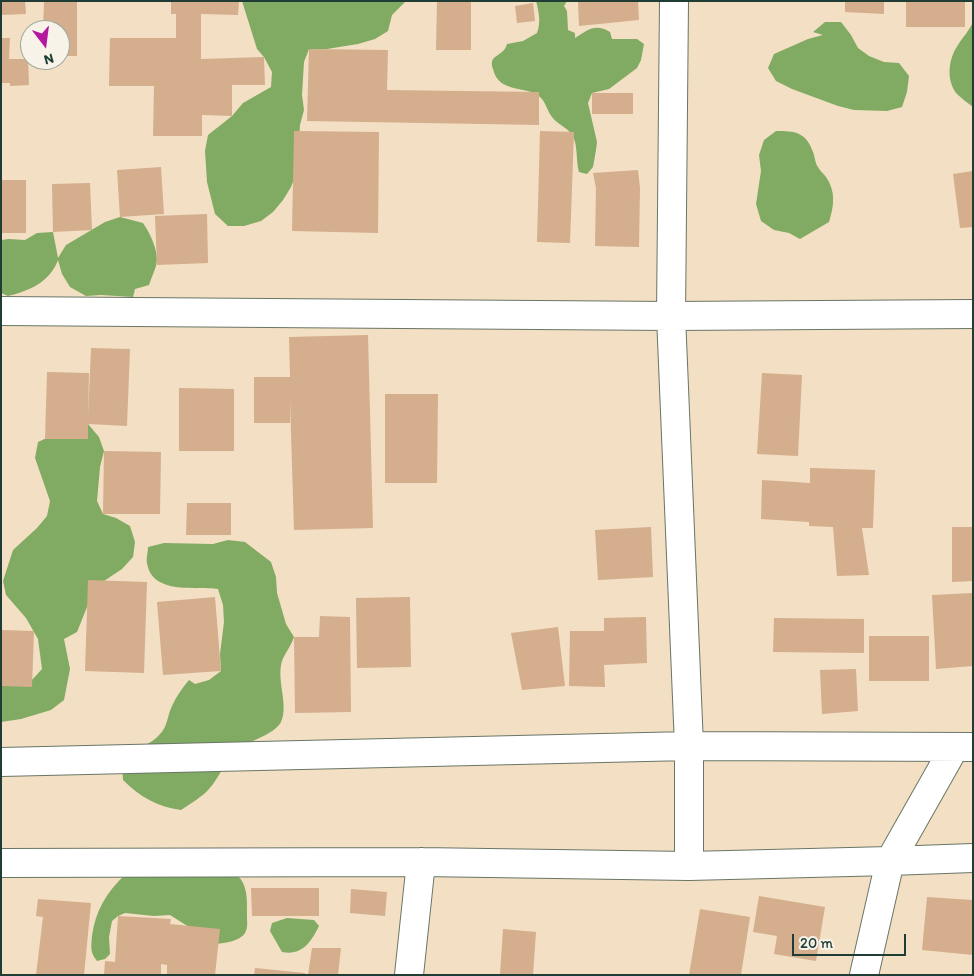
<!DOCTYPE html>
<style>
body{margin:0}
#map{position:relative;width:974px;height:976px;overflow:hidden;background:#f3dfc3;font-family:Itim,sans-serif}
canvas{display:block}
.frame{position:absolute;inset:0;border:2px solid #1f3d34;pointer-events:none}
.north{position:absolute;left:20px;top:20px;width:50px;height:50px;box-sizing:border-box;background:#f7f3e8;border:1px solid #a1aaa0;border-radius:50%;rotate:165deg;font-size:14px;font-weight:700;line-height:20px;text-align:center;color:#1f3d34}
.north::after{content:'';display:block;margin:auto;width:18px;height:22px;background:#b5179e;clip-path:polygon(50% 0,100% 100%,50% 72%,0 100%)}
.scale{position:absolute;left:792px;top:934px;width:114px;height:22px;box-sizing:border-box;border:2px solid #1f3d34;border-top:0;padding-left:6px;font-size:15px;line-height:18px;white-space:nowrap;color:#1f3d34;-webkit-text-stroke:4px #f7f3e8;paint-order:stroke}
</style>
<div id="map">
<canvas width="974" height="976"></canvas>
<div class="frame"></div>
<div class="north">N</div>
<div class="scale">20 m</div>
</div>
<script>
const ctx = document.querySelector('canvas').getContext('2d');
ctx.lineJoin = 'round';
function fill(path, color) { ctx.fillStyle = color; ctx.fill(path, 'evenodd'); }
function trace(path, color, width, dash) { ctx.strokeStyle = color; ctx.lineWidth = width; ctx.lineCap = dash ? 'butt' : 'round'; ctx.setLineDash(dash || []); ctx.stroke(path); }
fill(new Path2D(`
 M 242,1 L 406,1 L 392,15 L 388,31 L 375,39 L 358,44 L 327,49 L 309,49 L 304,62 L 302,95 L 304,110 L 300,125 L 297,171 L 291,187 L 283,200 L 273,212 L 261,221 L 244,226 L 228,226 L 215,214 L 207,182 L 205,151 L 208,135 L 232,116 L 243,103 L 271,87 L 272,72 L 264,57 L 257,49 Z
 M 536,1 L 567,1 L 564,6 L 567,11 L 568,30 L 575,33 L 575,38 C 588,30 595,23 610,32 L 612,39 L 637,39 L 644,44 L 641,60 L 637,68 L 609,89 L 592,93 L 588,103 L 597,142 L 596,150 L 593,167 L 587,174 L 579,172 C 576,162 578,143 572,135 C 567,127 557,124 552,117 C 547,111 546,102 540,97 C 529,85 499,95 493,69 C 489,57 497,57 503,51 C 504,51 507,45 507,44 L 523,41 L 537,33 C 541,22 539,13 536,1 Z
 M 825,22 L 841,22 L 851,35 L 858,48 L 869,56 L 884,62 L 899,63 L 909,76 L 907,92 L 902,107 L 887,111 L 854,110 L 838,106 L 792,89 L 776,81 L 768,68 L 774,54 L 808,39 L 823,35 L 813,32 Z
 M 973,22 L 973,107 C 968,103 962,99 957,94 C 946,81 948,59 958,45 C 963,37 969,31 973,22 Z
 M 776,131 C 795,131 806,132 813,152 C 815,157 815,163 818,167 C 820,171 823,173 826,177 C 836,191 834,206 829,222 L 800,239 L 789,233 L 774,230 L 761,221 L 756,204 L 761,171 L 759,155 L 764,140 Z
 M 120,217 L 143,223 C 150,233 160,253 156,266 C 154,272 151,279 149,285 L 135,289 L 133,297 L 101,295 L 86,296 L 70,287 L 62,274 L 58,260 C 50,282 29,291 8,296 L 1,293 L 1,240 L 9,239 L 25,240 L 37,233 L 53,232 L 58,258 L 66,245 L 105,222 Z
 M 88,424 L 99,437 L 104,451 L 100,467 L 97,501 L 103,514 L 116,518 L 130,526 L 135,542 L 133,557 L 122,569 L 95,587 L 77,632 L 64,639 L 70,669 L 64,700 L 51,710 L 21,719 L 1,722 L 1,685 L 31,681 L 42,669 L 38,639 L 26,618 L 6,595 L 3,581 L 13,550 L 37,528 L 47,516 L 50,501 L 35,458 L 38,442 L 60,432 Z
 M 228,540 L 245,542 L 271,562 L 276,577 L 277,593 L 286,624 L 294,637 C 291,646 285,653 282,661 C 276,680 289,705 281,722 C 275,734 249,741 239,749 C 224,760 221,776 209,789 C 202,797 191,803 181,810 C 158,807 140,797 123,780 C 122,737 141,756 160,734 C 168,726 167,716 172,706 C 176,697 182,688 189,680 L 195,684 L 209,680 L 221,671 L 220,654 L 224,622 L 223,605 L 218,589 C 195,586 152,595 147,563 C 146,559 148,552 148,547 L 164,543 L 213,544 Z
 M 228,870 C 249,878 247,898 247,917 C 247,923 248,928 245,933 C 240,941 225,943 216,944 L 170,915 L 154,916 L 125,913 L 118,916 L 112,921 L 109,937 L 110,954 L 105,959 L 97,961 C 90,953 91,947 92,936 C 95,912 107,891 125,875 L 188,871 C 202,881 213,874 228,870 Z
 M 287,918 L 314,920 L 319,926 C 311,942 302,956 282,952 L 270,931 L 272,923 Z`), '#81ab62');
fill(new Path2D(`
 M 1,1 L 25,1 L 26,14 L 1,15 Z
 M 44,1 L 77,1 L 77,56 L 60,56 L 60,30 L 43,30 Z
 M 171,1 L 239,1 L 238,15 L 201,14 L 201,59 L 264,57 L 265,85 L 232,85 L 232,116 L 202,115 L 202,136 L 153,136 L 154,86 L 109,86 L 110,38 L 176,38 L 176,14 L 171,14 Z
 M 437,1 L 471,1 L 471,50 L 436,50 Z
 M 578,1 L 638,1 L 639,20 L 579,26 Z
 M 845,1 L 884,1 L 884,14 L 845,12 Z
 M 906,1 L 965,1 L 965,27 L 906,27 Z
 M 533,3 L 535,21 L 517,23 L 515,6 Z
 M 1,38 L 10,38 L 9,59 L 28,59 L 29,85 L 10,86 L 10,83 L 1,83 Z
 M 309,49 L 388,50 L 387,90 L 539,92 L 539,125 L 307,121 Z
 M 592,93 L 633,93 L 633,114 L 592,114 Z
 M 294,131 L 379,132 L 378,233 L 292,231 Z
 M 540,131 L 574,132 L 570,243 L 537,242 Z
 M 161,167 L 164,214 L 120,217 L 117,170 Z
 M 638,170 L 640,188 L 639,247 L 595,246 L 596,188 L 593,173 Z
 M 973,171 L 973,227 L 960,228 L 953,174 Z
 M 1,180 L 26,180 L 26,233 L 1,233 Z
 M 90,183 L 92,230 L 53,232 L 52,184 Z
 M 207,214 L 208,263 L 157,265 L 155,216 Z
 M 368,335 L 373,528 L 294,530 L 290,400 L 290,423 L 254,423 L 254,377 L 290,377 L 289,337 Z
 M 91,348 L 130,349 L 127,426 L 88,424 L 88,439 L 45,439 L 47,372 L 89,373 L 88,417 Z
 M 762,373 L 802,375 L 798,456 L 757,454 Z
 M 179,388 L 234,389 L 234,451 L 179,451 Z
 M 385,394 L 438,394 L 437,483 L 385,483 Z
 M 104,451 L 161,452 L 160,514 L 103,514 Z
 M 810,468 L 875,470 L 873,528 L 862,528 L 869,575 L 837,576 L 833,527 L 809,526 L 809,522 L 761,519 L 762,480 L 810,483 Z
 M 187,503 L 231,503 L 231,535 L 186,535 Z
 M 651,527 L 653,577 L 598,580 L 595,530 Z
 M 952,527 L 973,527 L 973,581 L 952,582 Z
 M 88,580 L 147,582 L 144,673 L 85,671 Z
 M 973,593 L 973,666 L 936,669 L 932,595 Z
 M 215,597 L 221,671 L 163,675 L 157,602 Z
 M 410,597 L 411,667 L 357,668 L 356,598 Z
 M 320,616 L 350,617 L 351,712 L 295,713 L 294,637 L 319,637 Z
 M 646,617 L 647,663 L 604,665 L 605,687 L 569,686 L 570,631 L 604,631 L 604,618 Z
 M 774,618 L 864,619 L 864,653 L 773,652 Z
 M 558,627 L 565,686 L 522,690 L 511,633 Z
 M 1,630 L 34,631 L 32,687 L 1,686 Z
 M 869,636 L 929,636 L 929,681 L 869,681 Z
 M 856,669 L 858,711 L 822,714 L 820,670 Z
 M 251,888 L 319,888 L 319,916 L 252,916 Z
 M 351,889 L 387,892 L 385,916 L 350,913 Z
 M 759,896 L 825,907 L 816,961 L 774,954 L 777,936 L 753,932 Z
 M 927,897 L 973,900 L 973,955 L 922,950 Z
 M 38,899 L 91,903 L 84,975 L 36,975 L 43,917 L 36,916 Z
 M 700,909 L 750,917 L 741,975 L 689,975 Z
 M 118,916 L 171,919 L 170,924 L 220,929 L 215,975 L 167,975 L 167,965 L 161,964 L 161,975 L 104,975 L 105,961 L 115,962 Z
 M 503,929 L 536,932 L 533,975 L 500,974 Z
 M 312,948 L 341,948 L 338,975 L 308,975 Z
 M 255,968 L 305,973 L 305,975 L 254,975 Z`), '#d4ae8d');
const minor = new Path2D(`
 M 1,311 L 671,316 L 973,314
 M 1,762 L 689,746 L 973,747
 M 1,863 L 421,862 L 689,866 L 689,746 L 671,316 L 674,1
 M 689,866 L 890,861 L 954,748
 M 409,975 L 421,862
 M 864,975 L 890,861 L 973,858`);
trace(minor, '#697666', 30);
trace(minor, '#fff', 28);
</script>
